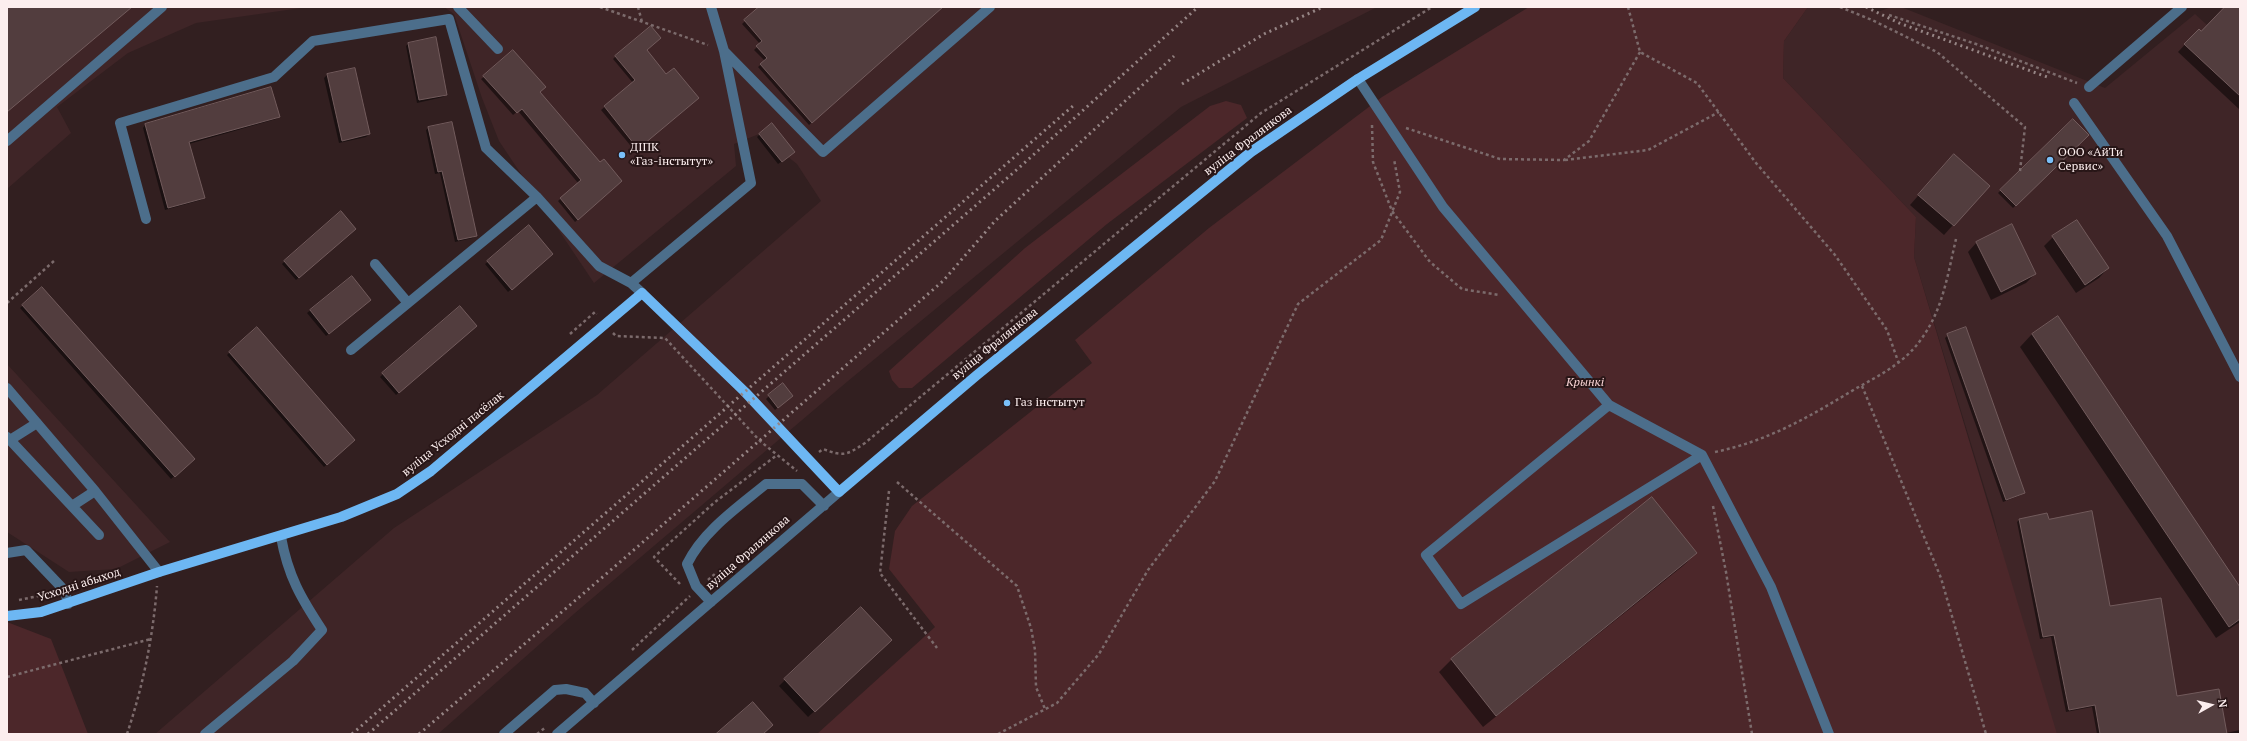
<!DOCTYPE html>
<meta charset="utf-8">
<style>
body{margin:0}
#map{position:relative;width:2247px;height:741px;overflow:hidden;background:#321f20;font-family:"PT Serif",serif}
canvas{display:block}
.frame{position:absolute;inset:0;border:8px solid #fceeee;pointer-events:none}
.north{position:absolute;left:2191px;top:685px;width:40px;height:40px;-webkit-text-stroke:3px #281617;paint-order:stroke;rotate:82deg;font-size:11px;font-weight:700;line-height:16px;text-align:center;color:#fceeee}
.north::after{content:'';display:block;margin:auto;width:14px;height:18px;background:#fceeee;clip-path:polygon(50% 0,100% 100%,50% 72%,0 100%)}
</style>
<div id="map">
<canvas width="2247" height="741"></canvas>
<div class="frame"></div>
<div class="north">N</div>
</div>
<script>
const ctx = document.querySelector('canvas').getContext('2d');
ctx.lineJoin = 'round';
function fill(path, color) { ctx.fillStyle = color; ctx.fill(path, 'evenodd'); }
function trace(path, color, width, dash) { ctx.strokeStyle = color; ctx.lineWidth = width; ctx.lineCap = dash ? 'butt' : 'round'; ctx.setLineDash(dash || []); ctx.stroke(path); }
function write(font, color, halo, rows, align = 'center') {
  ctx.font = font + ' "PT Serif",serif'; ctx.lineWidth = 4; ctx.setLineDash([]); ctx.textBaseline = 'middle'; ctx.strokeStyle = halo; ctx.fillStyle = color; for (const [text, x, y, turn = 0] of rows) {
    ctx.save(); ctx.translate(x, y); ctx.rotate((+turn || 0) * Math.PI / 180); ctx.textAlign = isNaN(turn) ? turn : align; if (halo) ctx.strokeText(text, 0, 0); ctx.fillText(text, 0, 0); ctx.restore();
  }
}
fill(new Path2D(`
 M 7,7 L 308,7 L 196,23 L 128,53 L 57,107 L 71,133 L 7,189 Z
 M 444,7 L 1377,7 L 1181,107 L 848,381 L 575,613 L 438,734 L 155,734 L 394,528 L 597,395 L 821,201 L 797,164 L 759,134 L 734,144 L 736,166 L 594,283 L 499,141 L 482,98 L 454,14 Z
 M 1808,7 L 1869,7 L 1877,12 L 1892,7 L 1901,7 L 2105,88 L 2195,14 L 2240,55 L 2240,734 L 2052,734 L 2015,608 L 1994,519 L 1914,257 L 1916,217 L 1783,78 L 1784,41 Z
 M 7,364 L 170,542 L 116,569 L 69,572 L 7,532 Z`), '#3f2527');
fill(new Path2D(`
 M 1529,7 L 1808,7 L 1784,41 L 1783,78 L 1916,217 L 1914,257 L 2057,734 L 817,734 L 935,627 L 889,569 L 895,531 L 912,506 L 1092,363 L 1075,340 L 1209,228 L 1382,97 Z
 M 1226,101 L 1241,105 L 1247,118 L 1107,224 L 912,388 L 899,388 L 892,380 L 889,371 L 1025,248 L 1210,106 Z
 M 7,622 L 51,639 L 88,734 L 7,734 Z`), '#4c272a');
fill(new Path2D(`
 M 760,7 L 942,7 L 809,125 L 758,67 L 765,61 L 754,50 L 760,44 L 742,24 Z
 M 2227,7 L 2240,7 L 2240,110 L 2178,52 L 2191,38 L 2201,32 Z
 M 409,43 L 446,95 L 443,97 L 417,103 L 406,46 Z
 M 646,50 L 666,76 L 695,101 L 635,151 L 601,110 L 633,83 L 613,59 L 616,56 Z
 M 327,75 L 369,134 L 366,137 L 339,143 L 324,78 Z
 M 484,77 L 539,93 L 600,164 L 621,181 L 575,222 L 558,201 L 578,183 L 518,111 L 513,115 L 481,79 Z
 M 271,88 L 279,117 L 276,119 L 189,144 L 204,198 L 201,200 L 165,210 L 143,128 L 145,125 L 194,111 L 197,108 Z
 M 2073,120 L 2087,135 L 2013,208 L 1998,193 Z
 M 429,128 L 475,235 L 473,238 L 455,242 L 440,173 L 435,174 L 426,130 Z
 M 760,134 L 791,155 L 778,164 L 757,137 Z
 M 1945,165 L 1988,186 L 1944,235 L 1910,205 Z
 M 352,232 L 296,280 L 282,264 L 285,261 Z
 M 2053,237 L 2108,268 L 2099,278 L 2076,293 L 2044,246 Z
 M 1977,242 L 2035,274 L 2026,283 L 1991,300 L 1968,252 Z
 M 549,256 L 508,292 L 485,264 L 488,262 Z
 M 352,277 L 367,303 L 326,336 L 307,313 Z
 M 42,289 L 193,459 L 171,479 L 20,308 Z
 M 472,328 L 396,395 L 380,377 L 383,374 Z
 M 2032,334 L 2240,589 L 2240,622 L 2216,638 L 2020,347 Z
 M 1948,335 L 2024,493 L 2021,495 L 2003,502 L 1945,338 Z
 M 230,352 L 351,443 L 324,467 L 227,355 Z
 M 769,396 L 789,398 L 775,410 L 766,399 Z
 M 1652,498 L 1696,553 L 1684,565 L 1483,727 L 1439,672 L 1451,660 Z
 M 2020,519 L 2048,521 L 2109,607 L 2177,697 L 2226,733 L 2240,730 L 2240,734 L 2097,734 L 2092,707 L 2066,712 L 2051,637 L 2040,639 L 2017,522 Z
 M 884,646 L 808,717 L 779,686 L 785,680 Z`), '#0007');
const building = new Path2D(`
 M 7,7 L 132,7 L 7,112 Z
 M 759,7 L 943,7 L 812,123 L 760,64 L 767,58 L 756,46 L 762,41 L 744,20 Z
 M 2225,7 L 2240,7 L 2240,96 L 2184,44 L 2199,29 L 2201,31 Z
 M 651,26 L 661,38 L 647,50 L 666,74 L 674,68 L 699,98 L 638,149 L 604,106 L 635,80 L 615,56 Z
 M 436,37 L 447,95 L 419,100 L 408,43 Z
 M 513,50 L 546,87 L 540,92 L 600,162 L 604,159 L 622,181 L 578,220 L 560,198 L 581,180 L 522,109 L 517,113 L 483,76 Z
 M 355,68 L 370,134 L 342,141 L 327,74 Z
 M 271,87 L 280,117 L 189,142 L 205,198 L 168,208 L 145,124 Z
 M 2073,119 L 2089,135 L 2016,206 L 2000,190 Z
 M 452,122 L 477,236 L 458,240 L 442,171 L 438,172 L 428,127 Z
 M 772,123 L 795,152 L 782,162 L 759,134 Z
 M 1954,154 L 1990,186 L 1954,226 L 1918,195 Z
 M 341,211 L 356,229 L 299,278 L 284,261 Z
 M 2077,220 L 2109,268 L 2085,285 L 2052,236 Z
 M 2012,224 L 2036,274 L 2001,292 L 1976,242 Z
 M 529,225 L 553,254 L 512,290 L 487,261 Z
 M 352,276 L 371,300 L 329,334 L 310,310 Z
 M 42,287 L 195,459 L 175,477 L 22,305 Z
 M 460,306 L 477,326 L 399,393 L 382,373 Z
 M 2058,316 L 2240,587 L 2240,619 L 2229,627 L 2032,334 Z
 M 257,327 L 355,440 L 327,465 L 229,352 Z
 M 1966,327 L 2025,493 L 2006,500 L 1947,334 Z
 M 783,383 L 793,396 L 778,408 L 768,395 Z
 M 1652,497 L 1697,553 L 1496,716 L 1451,659 Z
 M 2092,511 L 2110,606 L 2161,598 L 2177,696 L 2219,689 L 2227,734 L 2100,734 L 2095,705 L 2069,710 L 2054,635 L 2043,637 L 2019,519 L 2047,513 L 2049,519 Z
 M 861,607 L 892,640 L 815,712 L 784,679 Z
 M 753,702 L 773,725 L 763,734 L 716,734 Z`);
fill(building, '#523d3e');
trace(building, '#725b5c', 1);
trace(new Path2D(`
 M 600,7 L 708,45
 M 638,7 L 642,22
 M 1628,7 L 1640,52 L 1697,83 L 1756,163 L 1835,255 L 1887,330 L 1899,364
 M 1840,7 L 1872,20 L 1937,52 L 2025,127 L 2020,171
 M 1889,15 L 1976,44 L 2077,83
 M 1372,125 L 1373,162 L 1392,211 L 1430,262 L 1462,289 L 1499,295
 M 1406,128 L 1500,159 L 1564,160 L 1589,141 L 1640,52
 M 1565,160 L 1648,150 L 1719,112
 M 7,303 L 55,260
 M 613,333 L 616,336 L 665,338 L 760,441 L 797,471
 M 570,334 L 595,312 L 597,314
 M 1862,386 L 1941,578 L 1986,734
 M 819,452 L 823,449 C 844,457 847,455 865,443 L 1261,113 L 1432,7
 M 1715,452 C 1768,441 1809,417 1855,389 C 1880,375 1905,363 1922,338 C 1943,309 1948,273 1956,239
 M 897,482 L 1017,586 L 1031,628 L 1035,650 L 1036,687 L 1045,709
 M 889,491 L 880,573 L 937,648
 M 1713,506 L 1726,572 L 1752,734
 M 708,580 L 716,573
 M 680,584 L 654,557 L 715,502 L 777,455
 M 19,600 L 48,594
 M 632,650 L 690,596
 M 7,677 L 151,639
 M 127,734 C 143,686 153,637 157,586
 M 537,734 L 546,727
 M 998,734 L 1057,703 L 1099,654 L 1148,570 L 1215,481 L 1298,304 L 1381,240 L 1400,192 L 1394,159`), '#7c6b6c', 2.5, [3, 3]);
trace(new Path2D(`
 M 458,7 L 498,49
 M 724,51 L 823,152 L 990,7
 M 1358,79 L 1443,207 L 1609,405 L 1702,455 L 1461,604 L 1426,555 L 1609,405
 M 2089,87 L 2182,7
 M 2074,103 L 2167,236 L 2240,377
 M 7,141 L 162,7
 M 146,219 L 120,123 L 274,77 L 313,41 L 449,19 L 486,148 L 537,197 L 599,266 L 631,283
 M 375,264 L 408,303
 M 642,293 L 631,283 L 751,183 L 724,51 L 711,7
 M 351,350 L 537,197
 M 7,388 L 95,491 L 159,572
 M 7,437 L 10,440 L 37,423
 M 10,440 L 99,535
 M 1702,455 L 1771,587 L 1829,734
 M 72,506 L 95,491
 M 7,553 L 26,550 L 65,591 L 68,604
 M 711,602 L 696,586 L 687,564 C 703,531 738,507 766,484 L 802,484 L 824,506
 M 205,734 L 293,661 L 322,630 C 301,598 288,576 281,537
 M 504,734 L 555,690 L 566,689 L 585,693 L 594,703
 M 557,734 L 839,492`), '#4c6e8b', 10);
trace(new Path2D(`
 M 7,616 L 41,612 L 159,572 L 341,517 L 397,494 L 431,471 L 642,293 L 745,392 L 839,492 L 977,375 L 1251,152 L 1358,79 L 1475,7`), '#6db7f3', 10);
trace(new Path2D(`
 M 1866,7 L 1899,23 L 2050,78
 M 1182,84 L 1264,34 L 1323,7
 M 352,734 L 1074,105
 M 368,734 L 1021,166 L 1198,7
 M 419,734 L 605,575 L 943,281 L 995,221 L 1174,56`), '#968585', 3, [2, 4]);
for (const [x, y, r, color] of [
 [622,155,4,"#79bff8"],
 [2050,160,4,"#79bff8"],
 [1007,403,4,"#79bff8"]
]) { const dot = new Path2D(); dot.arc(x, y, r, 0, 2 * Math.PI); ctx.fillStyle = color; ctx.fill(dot); trace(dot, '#281617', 1.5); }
write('12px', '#fceeee', '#281617', [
 ["вуліца Фралянкова",1248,141,-37],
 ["вуліца Фралянкова",995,344,-39],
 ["вуліца Усходні пасёлак",453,434,-39],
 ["вуліца Фралянкова",748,553,-41],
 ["Усходні абыход",79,585,-18]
]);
write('12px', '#fceeee', '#281617', [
 ["ДІПК",630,148],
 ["«Газ-інстытут»",630,162],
 ["ООО «АйТи",2058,153],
 ["Сервис»",2058,167],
 ["Газ інстытут",1015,403]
], 'left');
write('italic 12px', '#f8d3d4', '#281617', [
 ["Крынкі",1585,383]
]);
</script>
